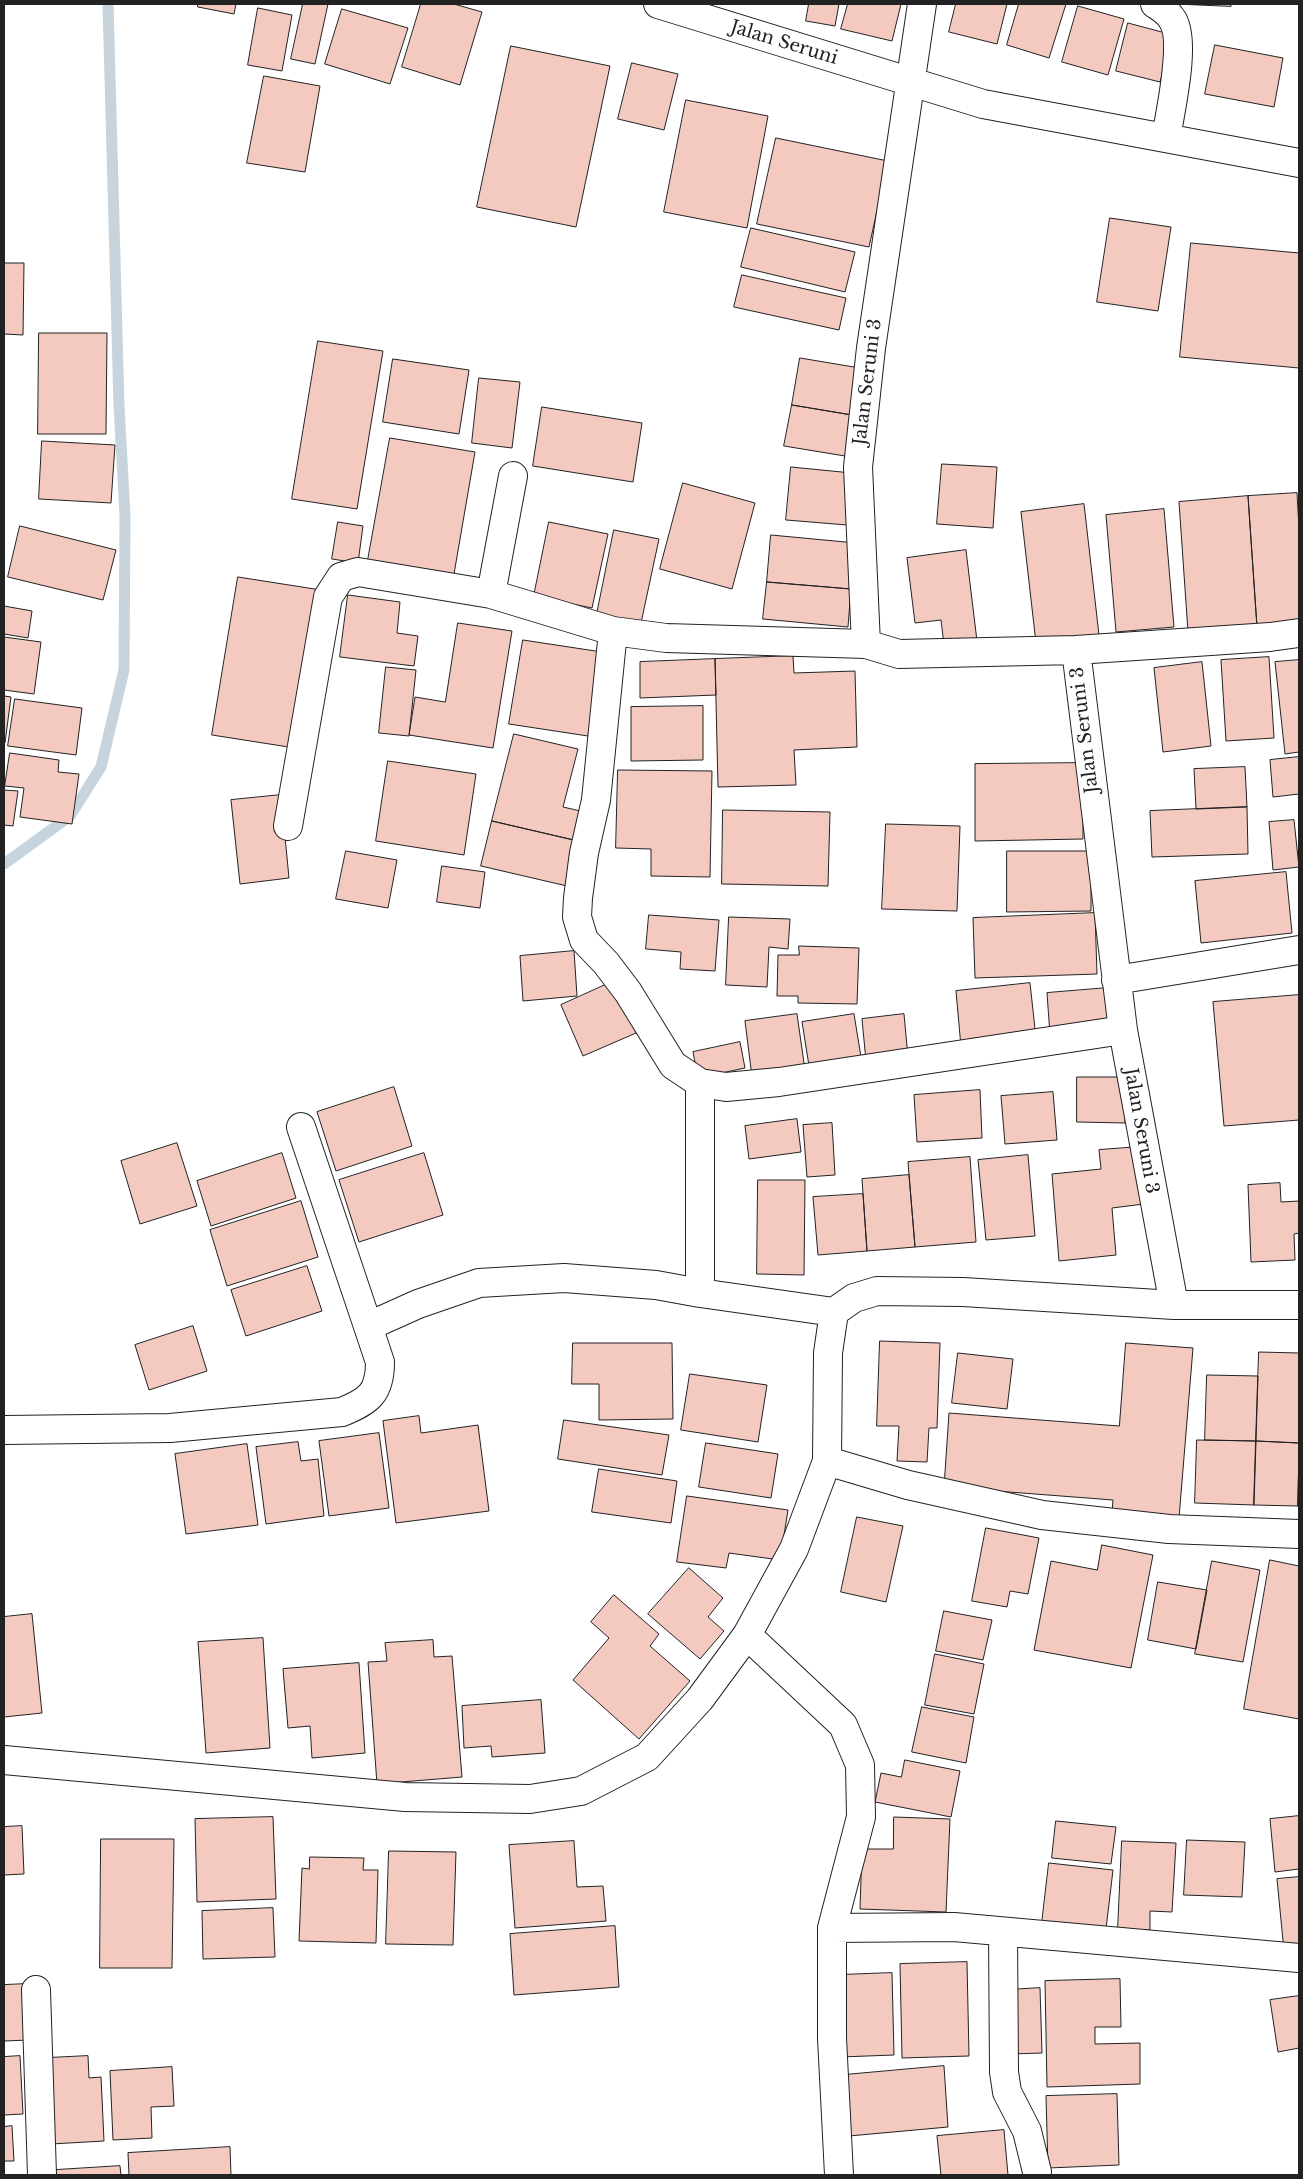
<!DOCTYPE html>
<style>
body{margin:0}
#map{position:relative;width:1303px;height:2179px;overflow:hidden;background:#fff;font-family:"Libre Baskerville",serif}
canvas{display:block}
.frame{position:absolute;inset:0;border:5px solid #222;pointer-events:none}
</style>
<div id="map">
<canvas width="1303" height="2179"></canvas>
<div class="frame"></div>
</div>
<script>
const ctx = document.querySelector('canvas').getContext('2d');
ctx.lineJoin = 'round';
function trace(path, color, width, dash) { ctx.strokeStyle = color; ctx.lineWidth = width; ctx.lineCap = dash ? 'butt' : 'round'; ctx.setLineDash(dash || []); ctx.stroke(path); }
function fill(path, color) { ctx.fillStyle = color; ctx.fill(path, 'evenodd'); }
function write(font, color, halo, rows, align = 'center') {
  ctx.font = font + ' "Libre Baskerville",serif'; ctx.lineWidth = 4; ctx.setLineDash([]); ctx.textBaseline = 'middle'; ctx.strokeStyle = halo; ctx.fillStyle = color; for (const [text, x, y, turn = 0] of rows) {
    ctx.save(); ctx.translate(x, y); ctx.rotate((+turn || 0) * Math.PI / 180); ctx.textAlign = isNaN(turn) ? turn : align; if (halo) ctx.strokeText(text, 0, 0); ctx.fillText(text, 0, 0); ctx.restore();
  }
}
trace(new Path2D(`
 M 4,864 L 70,816 L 101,767 L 124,670 L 125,515 L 119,406 L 108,4`), '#c7d3dd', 11);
const building = new Path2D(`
 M 198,4 L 236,4 L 234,14 L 198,7 Z
 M 303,4 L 328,4 L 315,64 L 291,59 Z
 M 421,4 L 454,4 L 482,12 L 460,85 L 402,67 Z
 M 809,4 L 839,4 L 835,26 L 806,21 Z
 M 848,4 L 901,4 L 892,41 L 841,29 Z
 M 956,4 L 1007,4 L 997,44 L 949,32 Z
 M 1019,4 L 1066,4 L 1049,58 L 1007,45 Z
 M 1176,4 L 1231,4 L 1231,6 Z
 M 1078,6 L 1124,19 L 1108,75 L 1062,62 Z
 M 258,8 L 292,15 L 282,71 L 248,65 Z
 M 342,9 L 408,28 L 390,84 L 325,64 Z
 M 1128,23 L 1173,35 L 1160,82 L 1116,71 Z
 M 1215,45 L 1283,58 L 1274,107 L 1205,94 Z
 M 511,46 L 610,66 L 576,227 L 477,207 Z
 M 632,63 L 678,74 L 664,130 L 618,119 Z
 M 264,76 L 320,86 L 305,172 L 247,163 Z
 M 686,100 L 768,116 L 747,228 L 664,212 Z
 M 776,138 L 888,161 L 869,247 L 757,224 Z
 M 1110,218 L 1171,227 L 1158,311 L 1097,302 Z
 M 751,228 L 855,252 L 845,292 L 741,267 Z
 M 1191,243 L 1299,253 L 1299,368 L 1180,357 Z
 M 4,263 L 24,263 L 23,335 L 4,334 Z
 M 742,275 L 846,298 L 839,330 L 734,307 Z
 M 39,333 L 107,333 L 106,434 L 38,434 Z
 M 318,341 L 383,351 L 357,509 L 292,499 Z
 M 800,358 L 860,368 L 852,415 L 792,405 Z
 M 393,359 L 469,370 L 459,434 L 383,422 Z
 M 479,378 L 520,382 L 512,448 L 472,443 Z
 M 792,405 L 852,415 L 845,456 L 784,446 Z
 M 542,407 L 642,423 L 633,482 L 533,466 Z
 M 390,438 L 475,452 L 454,574 L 368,560 Z
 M 42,441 L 115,445 L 111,503 L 39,499 Z
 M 942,464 L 997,467 L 993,528 L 937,524 Z
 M 791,467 L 852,473 L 847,525 L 786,520 Z
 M 683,483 L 755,503 L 732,589 L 660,569 Z
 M 1297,493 L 1299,528 L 1299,623 L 1257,627 L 1248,496 Z
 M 1248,496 L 1257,627 L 1188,632 L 1179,502 Z
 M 1084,504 L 1099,635 L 1036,643 L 1021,512 Z
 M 1164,509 L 1174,627 L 1116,632 L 1106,515 Z
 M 338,522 L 363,526 L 358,563 L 332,559 Z
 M 549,522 L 608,534 L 592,608 L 534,596 Z
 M 20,526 L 116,550 L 103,600 L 8,577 Z
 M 614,530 L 659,539 L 641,623 L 597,614 Z
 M 771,535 L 856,543 L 851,589 L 767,582 Z
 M 966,550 L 977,641 L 944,645 L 941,620 L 915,623 L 907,558 Z
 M 238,577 L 321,590 L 295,748 L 212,735 Z
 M 767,582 L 851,589 L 848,627 L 763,619 Z
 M 348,595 L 400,602 L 397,633 L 418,636 L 414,666 L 340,657 Z
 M 4,606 L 32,611 L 28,638 L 4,634 Z
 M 458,623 L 512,631 L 493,748 L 409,735 L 415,697 L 445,702 Z
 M 4,637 L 41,642 L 34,694 L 4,690 Z
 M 523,640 L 602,652 L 588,736 L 509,724 Z
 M 793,656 L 794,673 L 855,671 L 857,747 L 794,750 L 796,785 L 718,787 L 715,659 Z
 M 1269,657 L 1274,738 L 1226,741 L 1221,660 Z
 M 715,659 L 716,695 L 640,698 L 640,662 Z
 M 1299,660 L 1299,752 L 1285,754 L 1275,662 Z
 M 1202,662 L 1211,746 L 1163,752 L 1154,668 Z
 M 386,667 L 416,670 L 409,736 L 379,733 Z
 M 4,696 L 11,697 L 5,743 L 4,743 Z
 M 15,699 L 82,708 L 76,755 L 8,746 Z
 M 703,706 L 703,760 L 631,761 L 631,707 Z
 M 514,734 L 578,749 L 563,807 L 585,812 L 578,841 L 492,821 Z
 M 10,753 L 59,760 L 58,772 L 79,774 L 72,824 L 20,817 L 24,788 L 5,786 Z
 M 1299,757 L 1299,794 L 1273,797 L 1270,760 Z
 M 388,761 L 476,774 L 464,855 L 376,841 Z
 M 1083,763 L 1083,839 L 975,841 L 975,764 Z
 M 1245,767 L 1247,807 L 1196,809 L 1194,769 Z
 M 618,770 L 712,771 L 710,877 L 651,876 L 651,849 L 616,848 Z
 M 4,790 L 18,791 L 13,826 L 4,825 Z
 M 281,795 L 289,878 L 240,884 L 231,800 Z
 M 1247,807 L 1248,854 L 1152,857 L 1150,811 Z
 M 723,810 L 830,812 L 828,886 L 722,884 Z
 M 1294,820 L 1299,867 L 1273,870 L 1269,822 Z
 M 492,821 L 578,841 L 567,886 L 481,866 Z
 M 886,824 L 960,826 L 957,911 L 882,909 Z
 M 346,851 L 397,860 L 388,908 L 336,899 Z
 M 1007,851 L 1091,851 L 1091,911 L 1007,912 Z
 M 442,866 L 485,872 L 480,908 L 437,902 Z
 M 1286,872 L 1292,933 L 1201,943 L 1195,881 Z
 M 1095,913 L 1097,974 L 975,978 L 973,918 Z
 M 649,915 L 719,920 L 715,971 L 680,969 L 681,952 L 646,949 Z
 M 729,917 L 790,919 L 788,949 L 769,947 L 767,987 L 726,985 Z
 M 799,946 L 859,948 L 857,1004 L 798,1003 L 798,996 L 777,996 L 778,955 L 799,955 Z
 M 574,951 L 577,996 L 523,1001 L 520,956 Z
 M 614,981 L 636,1033 L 583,1056 L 561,1005 Z
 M 1030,983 L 1036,1038 L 961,1047 L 956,991 Z
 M 1107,988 L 1111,1030 L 1050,1035 L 1047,993 Z
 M 1299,995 L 1299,1120 L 1224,1126 L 1213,1002 Z
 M 797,1014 L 805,1070 L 752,1077 L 745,1021 Z
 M 854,1014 L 862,1063 L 810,1072 L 802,1022 Z
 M 904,1014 L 908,1057 L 866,1061 L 862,1019 Z
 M 740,1042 L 745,1068 L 698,1078 L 693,1052 Z
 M 1077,1077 L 1126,1077 L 1125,1123 L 1077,1122 Z
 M 394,1087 L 412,1146 L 336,1171 L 317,1112 Z
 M 980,1090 L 982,1138 L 917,1142 L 914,1095 Z
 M 1053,1092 L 1057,1140 L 1005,1144 L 1001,1096 Z
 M 797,1119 L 801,1152 L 749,1159 L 745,1126 Z
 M 832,1123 L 835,1175 L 807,1177 L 803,1125 Z
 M 177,1143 L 197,1206 L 140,1224 L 121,1161 Z
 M 1139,1147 L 1144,1204 L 1112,1208 L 1116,1255 L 1059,1261 L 1052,1174 L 1101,1169 L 1099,1150 Z
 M 282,1153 L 296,1198 L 211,1226 L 197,1181 Z
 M 424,1153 L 443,1215 L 359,1242 L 339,1180 Z
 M 1028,1155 L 1035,1236 L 986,1240 L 978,1160 Z
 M 970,1157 L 976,1242 L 915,1247 L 908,1162 Z
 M 909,1175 L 915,1247 L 867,1251 L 862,1179 Z
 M 758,1180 L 805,1180 L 804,1275 L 757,1274 Z
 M 1280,1183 L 1281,1202 L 1299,1201 L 1299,1233 L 1294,1234 L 1295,1260 L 1251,1262 L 1248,1185 Z
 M 863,1194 L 867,1251 L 818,1255 L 813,1197 Z
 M 301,1201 L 318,1257 L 227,1286 L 210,1230 Z
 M 307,1266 L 322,1311 L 246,1336 L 231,1290 Z
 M 193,1326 L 207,1371 L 149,1390 L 135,1345 Z
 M 880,1341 L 940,1343 L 937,1428 L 929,1428 L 927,1462 L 897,1461 L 899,1426 L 877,1426 Z
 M 573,1343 L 672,1343 L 673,1419 L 599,1420 L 599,1384 L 572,1384 Z
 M 1126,1343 L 1193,1348 L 1179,1518 L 1112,1512 L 1113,1500 L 944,1487 L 949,1413 L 1119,1426 Z
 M 1259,1352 L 1299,1353 L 1299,1443 L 1256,1441 Z
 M 958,1353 L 1013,1359 L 1007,1409 L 952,1403 Z
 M 690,1374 L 767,1385 L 758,1442 L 681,1430 Z
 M 1207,1375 L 1258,1376 L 1256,1441 L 1205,1440 Z
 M 419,1416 L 421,1433 L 478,1425 L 489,1511 L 396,1523 L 383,1421 Z
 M 564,1420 L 669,1435 L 662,1475 L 558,1459 Z
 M 379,1433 L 389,1508 L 329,1516 L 319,1441 Z
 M 1197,1440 L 1256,1441 L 1254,1505 L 1195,1503 Z
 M 1256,1441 L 1299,1443 L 1298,1506 L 1254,1505 Z
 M 298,1442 L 301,1461 L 318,1459 L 324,1516 L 266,1524 L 256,1447 Z
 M 706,1443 L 778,1454 L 771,1498 L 699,1487 Z
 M 247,1444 L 258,1525 L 186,1534 L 175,1454 Z
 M 1299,1456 L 1299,1506 L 1298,1506 Z
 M 599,1469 L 677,1481 L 671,1523 L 592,1512 Z
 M 687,1496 L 788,1510 L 780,1560 L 729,1553 L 726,1568 L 677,1562 Z
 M 857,1517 L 903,1526 L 886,1602 L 841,1592 Z
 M 986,1528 L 1039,1538 L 1028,1594 L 1010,1591 L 1007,1607 L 972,1601 Z
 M 1102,1545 L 1153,1555 L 1131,1668 L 1034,1650 L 1051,1561 L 1097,1570 Z
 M 1270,1560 L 1299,1566 L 1299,1719 L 1244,1709 Z
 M 1212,1561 L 1260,1570 L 1243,1662 L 1195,1654 Z
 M 689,1568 L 723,1598 L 708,1617 L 724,1631 L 700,1659 L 648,1614 Z
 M 1158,1582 L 1207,1590 L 1196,1649 L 1148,1640 Z
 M 614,1595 L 659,1634 L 650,1646 L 690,1681 L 639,1739 L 573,1680 L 609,1638 L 591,1622 Z
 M 944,1611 L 992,1620 L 983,1660 L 936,1651 Z
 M 32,1614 L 42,1713 L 4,1717 L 4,1617 Z
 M 263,1638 L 270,1748 L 206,1753 L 198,1642 Z
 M 433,1640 L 434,1657 L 452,1656 L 462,1777 L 377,1784 L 368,1662 L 387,1661 L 385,1643 Z
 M 935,1654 L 984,1664 L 974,1714 L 925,1705 Z
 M 359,1663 L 365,1753 L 312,1758 L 310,1726 L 288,1728 L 283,1669 Z
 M 541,1700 L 545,1753 L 492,1757 L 491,1746 L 464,1748 L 462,1706 Z
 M 922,1707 L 974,1717 L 966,1763 L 912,1752 Z
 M 905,1760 L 960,1771 L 951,1817 L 875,1802 L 881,1773 L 901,1777 Z
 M 1299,1816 L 1299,1869 L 1275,1872 L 1270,1819 Z
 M 273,1817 L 276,1899 L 197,1902 L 195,1819 Z
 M 894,1817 L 950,1819 L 946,1912 L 860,1909 L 862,1849 L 893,1849 Z
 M 1056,1821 L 1116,1827 L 1111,1864 L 1052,1858 Z
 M 22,1826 L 24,1874 L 4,1875 L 4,1827 Z
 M 101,1839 L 174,1839 L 172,1968 L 100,1968 Z
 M 1187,1840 L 1245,1842 L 1242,1897 L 1184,1895 Z
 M 574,1841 L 577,1887 L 603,1886 L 606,1921 L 515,1928 L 509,1845 Z
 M 1122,1841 L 1176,1843 L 1172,1912 L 1150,1911 L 1150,1930 L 1118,1929 Z
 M 389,1851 L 456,1852 L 453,1945 L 386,1944 Z
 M 310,1857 L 364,1858 L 363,1870 L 378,1870 L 376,1943 L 299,1941 L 302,1868 L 309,1869 Z
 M 1049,1863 L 1113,1870 L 1106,1929 L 1042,1923 Z
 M 1299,1877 L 1299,1949 L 1284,1951 L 1277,1879 Z
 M 273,1908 L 275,1957 L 203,1959 L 202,1911 Z
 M 615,1926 L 619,1987 L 514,1995 L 510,1934 Z
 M 967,1962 L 969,2056 L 902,2058 L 900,1964 Z
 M 892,1973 L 894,2055 L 840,2057 L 838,1975 Z
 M 1120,1979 L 1121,2027 L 1095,2027 L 1095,2044 L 1140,2043 L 1140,2084 L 1047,2087 L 1045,1981 Z
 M 26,1984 L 29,2040 L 4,2041 L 4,1985 Z
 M 1040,1988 L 1042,2053 L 1010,2054 L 1008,1990 Z
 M 1299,1996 L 1299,2048 L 1278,2052 L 1270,2000 Z
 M 20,2056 L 23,2114 L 4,2115 L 4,2057 Z
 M 88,2056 L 89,2078 L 101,2077 L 104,2141 L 51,2144 L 47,2058 Z
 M 944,2066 L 948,2127 L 849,2136 L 844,2075 Z
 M 172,2067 L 174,2106 L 151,2107 L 152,2138 L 113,2140 L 110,2071 Z
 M 1117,2094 L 1119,2165 L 1048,2168 L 1046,2096 Z
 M 12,2126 L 14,2161 L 4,2161 L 4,2127 Z
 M 1004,2130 L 1008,2175 L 941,2175 L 937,2136 Z
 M 230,2147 L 231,2175 L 129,2175 L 128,2153 Z
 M 120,2166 L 121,2175 L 56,2175 L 56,2170 Z`);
fill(building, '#f3c9c0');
trace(building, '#222', 1);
const minor = new Path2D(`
 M 658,4 L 983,104 L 1299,163
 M 922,4 L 871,348 L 858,467 L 866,644 L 899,654 L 1076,650 L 1123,1030 L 1174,1305 L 1299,1305
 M 1155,4 C 1161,8 1168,12 1172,19 C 1187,40 1170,112 1166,138
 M 491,594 L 513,476
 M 613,631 L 596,800 L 584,853 L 578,898 L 577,917 L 584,940 L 606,963 L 628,992 L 673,1065 L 700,1083 L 726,1087 L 779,1082 L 1123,1030
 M 1076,650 L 1270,637 L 1299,633
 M 288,826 L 328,597 L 341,577 L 358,572 L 491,594 L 613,631 L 666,638 L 866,644
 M 1116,980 L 1299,950
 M 700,1083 L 700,1293
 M 369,1326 L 418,1304 L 479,1283 L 564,1278 L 656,1285 L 700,1293 L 834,1312
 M 4,1430 L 170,1428 L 342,1412 C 369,1401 380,1393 380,1362 L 301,1127
 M 827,1461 L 908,1485 L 1042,1515 L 1169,1529 L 1299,1534
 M 747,1635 L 794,1549 L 827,1461 L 828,1353 L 834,1312 L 854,1298 L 877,1291 L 963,1292 L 1174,1305
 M 4,1760 L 405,1797 L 530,1799 L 581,1791 L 647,1757 L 700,1699 L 747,1635 L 843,1725 L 860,1765 L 861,1817 L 832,1928 L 832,2038 L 839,2175
 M 832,1928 L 954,1927 L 1299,1958
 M 1003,1932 L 1004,2072 L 1007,2092 L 1027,2131 L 1037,2172
 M 36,1990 L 42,2175`);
trace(minor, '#222', 30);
trace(minor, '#fff', 28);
write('18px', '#222', '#fff', [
 ["Jalan Seruni",784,43,17],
 ["Jalan Seruni 3",868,382,-83],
 ["Jalan Seruni 3",1085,730,-97],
 ["Jalan Seruni 3",1141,1131,80]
]);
</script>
